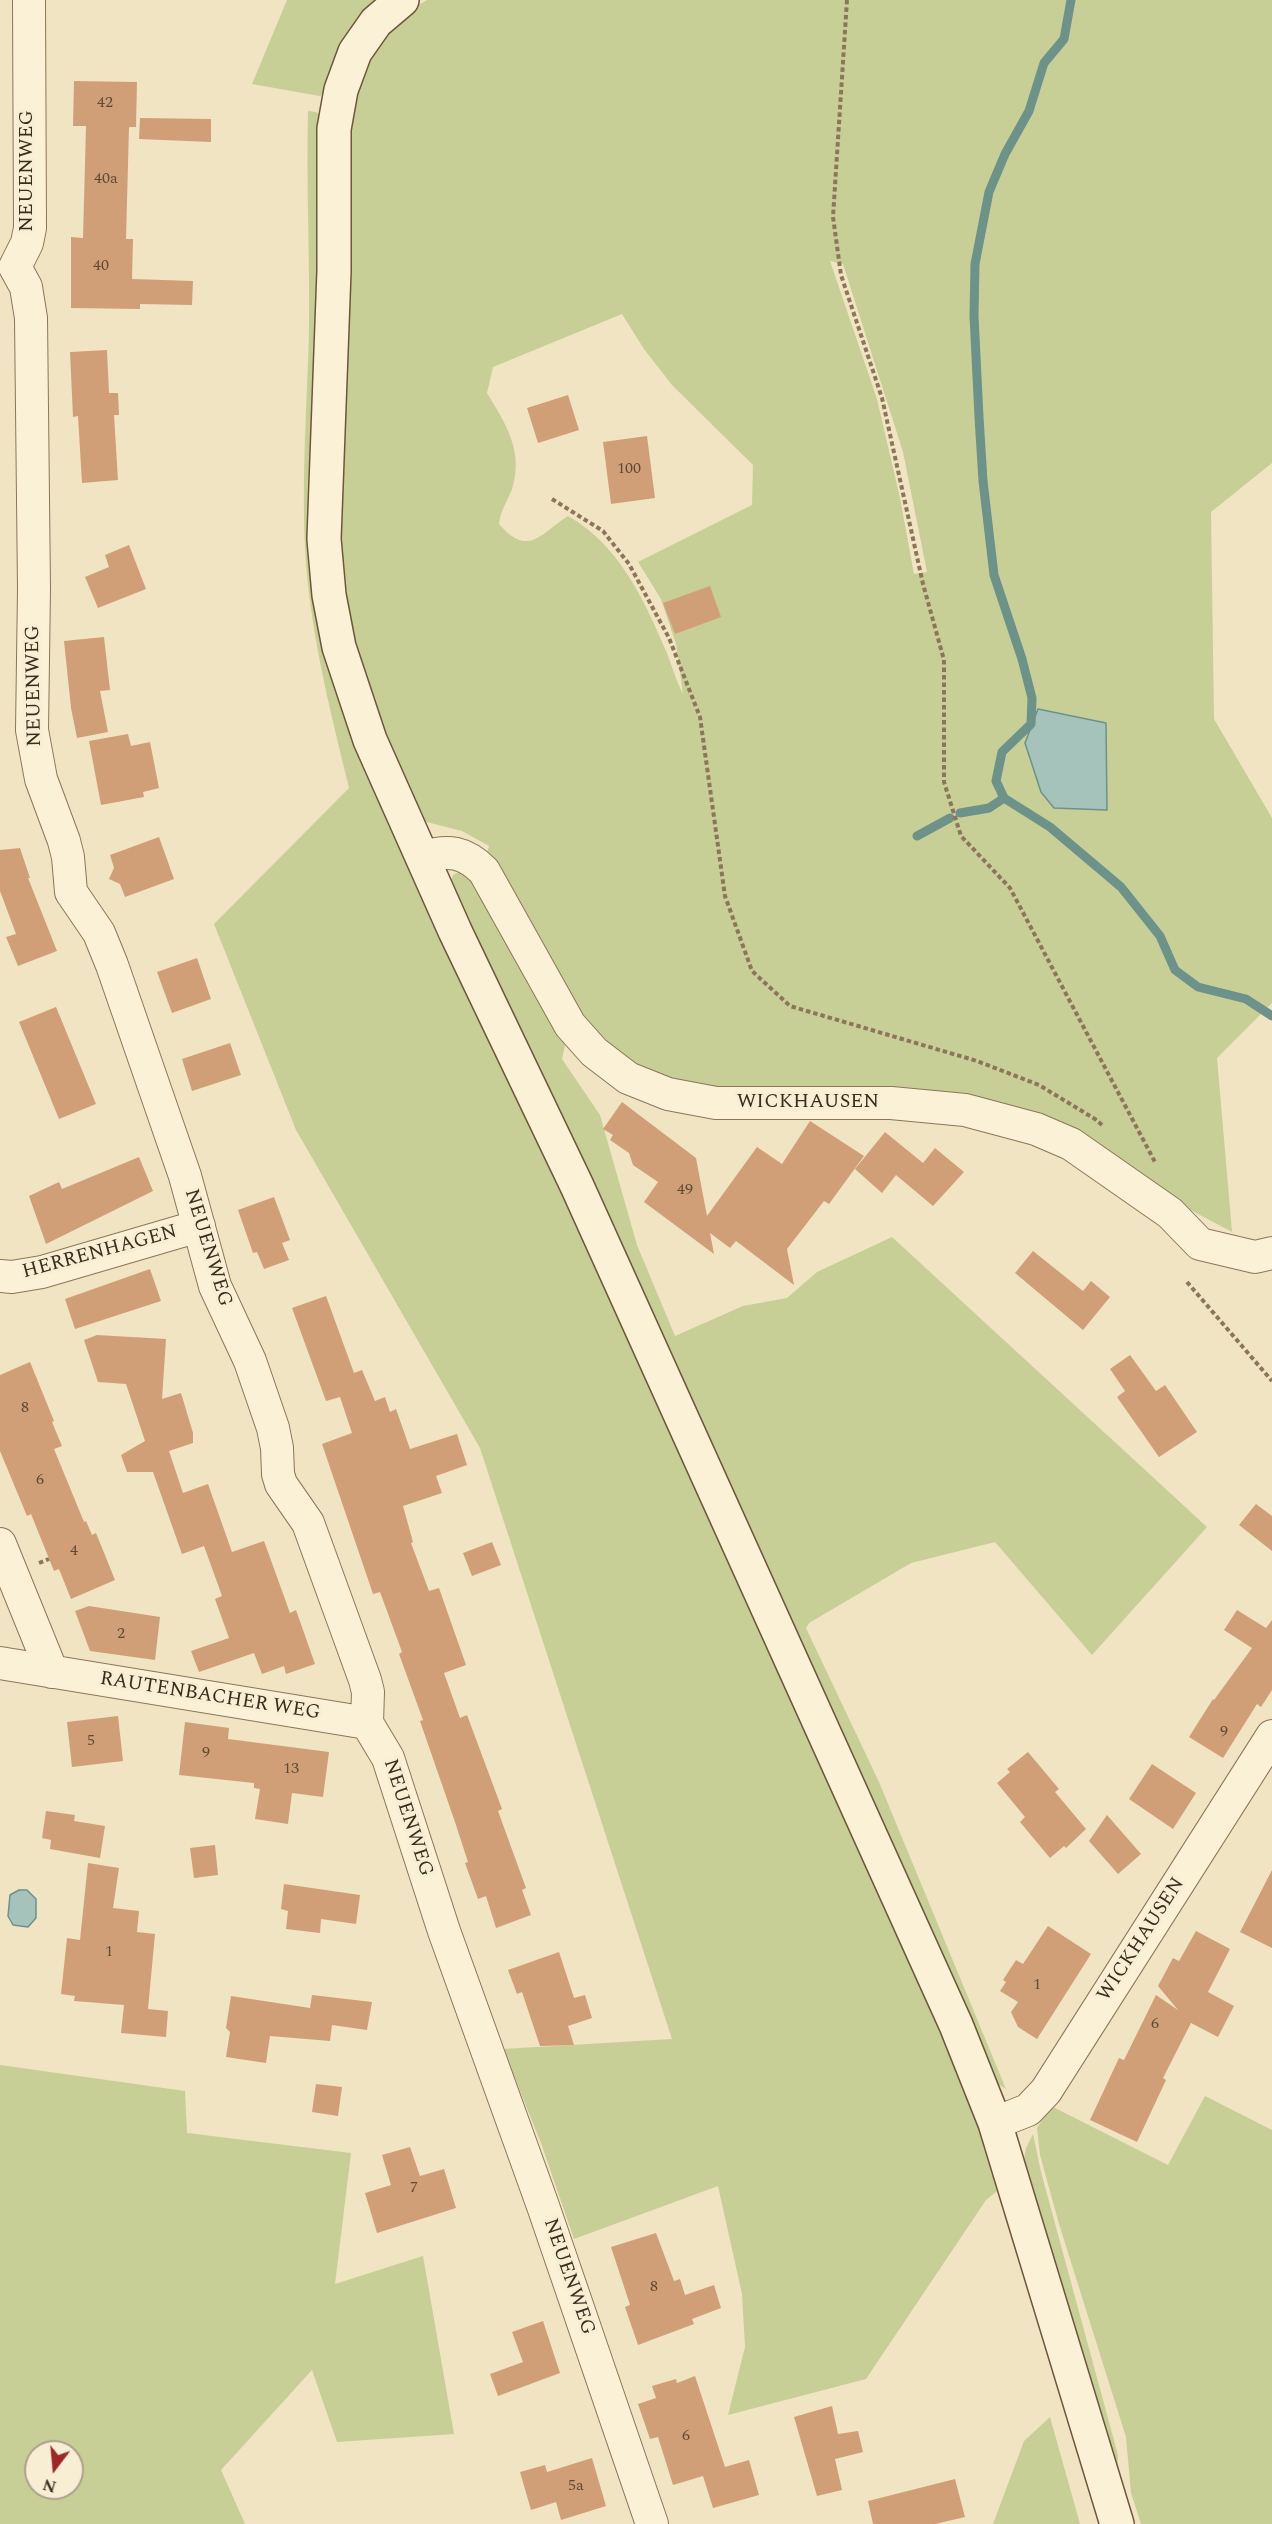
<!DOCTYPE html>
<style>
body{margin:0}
#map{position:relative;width:1272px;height:2524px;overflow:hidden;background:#f0e4c3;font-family:Spectral,serif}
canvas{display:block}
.north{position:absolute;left:24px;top:2440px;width:60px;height:60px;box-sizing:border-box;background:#f7eed4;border:2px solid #aca18b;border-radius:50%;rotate:196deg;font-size:16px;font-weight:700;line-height:24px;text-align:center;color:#3b2d1e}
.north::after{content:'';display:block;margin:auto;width:21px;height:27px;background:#9e2825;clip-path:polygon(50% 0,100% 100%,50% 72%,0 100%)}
</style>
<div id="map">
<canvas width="1272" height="2524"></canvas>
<div class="north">N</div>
</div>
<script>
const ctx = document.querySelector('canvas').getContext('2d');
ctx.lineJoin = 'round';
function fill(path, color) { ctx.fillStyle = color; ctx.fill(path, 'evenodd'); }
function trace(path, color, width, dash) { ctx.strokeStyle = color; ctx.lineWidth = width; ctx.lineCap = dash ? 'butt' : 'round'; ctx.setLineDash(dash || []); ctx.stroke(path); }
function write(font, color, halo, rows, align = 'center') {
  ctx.font = font + ' Spectral,serif'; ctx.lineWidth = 6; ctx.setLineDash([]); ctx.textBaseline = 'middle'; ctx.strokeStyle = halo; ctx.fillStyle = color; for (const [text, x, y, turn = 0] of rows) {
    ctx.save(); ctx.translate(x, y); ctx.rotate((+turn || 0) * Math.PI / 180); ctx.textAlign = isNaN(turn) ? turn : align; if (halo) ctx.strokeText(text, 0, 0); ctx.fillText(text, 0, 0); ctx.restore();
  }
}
fill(new Path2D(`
 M 287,0 L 380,0 L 326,91 L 320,96 L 252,84 Z
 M 427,0 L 1272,0 L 1272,463 L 1211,512 L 1214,719 L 1272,818 L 1272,1003 L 1217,1058 L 1232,1232 L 1138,1182 L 1037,1121 L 717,1090 L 671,1081 L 631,1066 L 591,1033 L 487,853 L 489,846 L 462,831 L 423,821 L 414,808 L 371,701 L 346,618 L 338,539 L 345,189 L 354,105 L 363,66 L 374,46 L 410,10 ZM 830,261 L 843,264 L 903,452 L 927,572 L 914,574 L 900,498 L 877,399 ZM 622,314 L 644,349 L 672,385 L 753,465 L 752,505 L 638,562 L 661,599 L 676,644 L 683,694 C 676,681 672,665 666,651 C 644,599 618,544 568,516 C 542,532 529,559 499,524 C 500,511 507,502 512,489 C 524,452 506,424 487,393 L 493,367 Z
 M 308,111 L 316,112 L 323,118 L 315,580 L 962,2068 L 1001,2188 L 986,2200 L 866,2379 L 728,2415 L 745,2347 L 742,2294 L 718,2186 L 574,2239 L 541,2143 L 503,2049 L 672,2039 L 480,1448 L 296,1130 L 214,924 L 349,788 C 334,726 318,664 310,601 C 298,511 307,419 309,329 C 310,257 306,184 308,111 Z
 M 459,872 L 469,874 L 567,1036 L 562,1059 L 600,1115 L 637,1245 L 675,1336 L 743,1306 L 787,1298 L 817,1272 L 892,1237 L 1207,1527 L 1092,1655 L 995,1542 L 911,1563 L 809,1623 L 806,1628 L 879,1782 L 1006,2089 L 993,2081 L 450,886 L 453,875 Z
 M 0,2065 L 185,2091 L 187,2133 L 351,2153 L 335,2284 L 423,2256 L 454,2434 L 337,2442 L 312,2370 L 221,2470 L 245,2524 L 0,2524 ZM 36,2452 L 72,2452 L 72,2488 L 36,2488 Z
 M 1205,2096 L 1272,2130 L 1272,2524 L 1141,2524 L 1131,2493 L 1126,2437 L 1059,2224 L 1040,2155 L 1037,2128 L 1051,2106 L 1168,2165 Z
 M 1033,2134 L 1041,2172 L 1118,2455 L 1117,2477 L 1023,2165 L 1026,2148 Z
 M 1050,2417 L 1080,2524 L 993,2524 L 1024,2441 Z`), '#c7cf97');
const water = new Path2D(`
 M 1038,709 L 1106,723 L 1107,810 L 1054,808 L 1041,792 L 1025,743 Z
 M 19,1890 L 27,1890 L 36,1899 L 36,1918 L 28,1927 L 13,1925 L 8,1916 L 10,1895 Z`);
fill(water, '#a6c3bb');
trace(water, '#6c928a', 1.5);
trace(new Path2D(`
 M 1071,0 L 1064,39 L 1044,63 L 1029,111 L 1005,154 L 989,192 L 975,264 L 974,316 L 979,417 L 983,481 L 994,575 L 1022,659 L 1032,698 L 1031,724 L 1002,752 L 996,781 L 1004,798 L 1050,827 L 1121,887 L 1160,936 L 1175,970 L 1198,987 L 1246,999 L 1272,1016
 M 960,813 L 989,808 L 1004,798
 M 917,836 L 950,818`), '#6c928a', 9);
fill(new Path2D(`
 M 74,81 L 137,82 L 136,127 L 129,127 L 126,239 L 133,239 L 132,279 L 193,281 L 192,305 L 140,304 L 140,309 L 71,308 L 71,237 L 83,238 L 86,126 L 73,126 Z
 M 140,118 L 211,119 L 211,142 L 139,139 Z
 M 107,350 L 109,393 L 118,393 L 119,415 L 114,415 L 118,480 L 82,483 L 78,416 L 73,417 L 70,352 Z
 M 568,395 L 579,430 L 538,443 L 527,408 Z
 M 647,436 L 655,498 L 611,504 L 603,442 Z
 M 129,545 L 146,589 L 98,608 L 85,577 L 109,567 L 105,555 Z
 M 710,586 L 721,617 L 675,634 L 663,603 Z
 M 104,637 L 110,690 L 100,691 L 108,732 L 77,738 L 71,708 L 64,641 Z
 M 128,734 L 131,746 L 150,742 L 159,788 L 143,792 L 144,797 L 101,805 L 89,741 Z
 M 159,837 L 174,879 L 125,897 L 120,884 L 109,879 L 114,868 L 110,855 Z
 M 20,848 L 30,878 L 28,878 L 57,951 L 18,966 L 6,937 L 16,934 L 0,891 L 0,850 Z
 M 197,958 L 211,999 L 172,1013 L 157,972 Z
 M 56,1007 L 96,1104 L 59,1119 L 19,1022 Z
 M 230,1043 L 241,1075 L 192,1091 L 182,1059 Z
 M 622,1102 L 696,1158 L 707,1216 L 757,1147 L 782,1164 L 810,1121 L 864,1156 L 829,1204 L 824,1201 L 787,1249 L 794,1285 L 736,1241 L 730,1248 L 710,1233 L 714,1254 L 644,1202 L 658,1182 L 633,1165 L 629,1153 L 610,1140 L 613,1135 L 603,1129 Z
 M 885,1132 L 923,1163 L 935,1148 L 964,1172 L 933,1206 L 896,1175 L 882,1193 L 855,1169 Z
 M 139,1157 L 153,1191 L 46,1244 L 29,1196 L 59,1182 L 62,1189 Z
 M 274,1197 L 290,1240 L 282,1243 L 289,1260 L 264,1269 L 257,1252 L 253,1253 L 238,1210 Z
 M 1033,1251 L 1083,1291 L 1091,1281 L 1110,1297 L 1083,1330 L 1015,1273 Z
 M 150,1269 L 161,1301 L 75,1329 L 65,1299 Z
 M 326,1296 L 354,1373 L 362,1370 L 375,1401 L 385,1397 L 390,1412 L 396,1409 L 410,1449 L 457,1434 L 467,1465 L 436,1476 L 442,1493 L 403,1506 L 413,1542 L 411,1543 L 429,1591 L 439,1588 L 466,1665 L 444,1673 L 460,1718 L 467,1715 L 502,1809 L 498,1811 L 526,1888 L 522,1890 L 531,1915 L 496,1928 L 486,1896 L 478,1899 L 465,1863 L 468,1862 L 456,1825 L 420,1721 L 423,1720 L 399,1654 L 402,1652 L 380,1592 L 373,1594 L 322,1444 L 352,1433 L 340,1397 L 326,1401 L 292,1308 Z
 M 97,1335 L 166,1339 L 162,1399 L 181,1393 L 193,1433 L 193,1443 L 169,1451 L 183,1493 L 208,1484 L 232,1552 L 264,1541 L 290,1613 L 296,1610 L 315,1664 L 286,1674 L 284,1666 L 262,1674 L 254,1653 L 199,1672 L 191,1651 L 229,1638 L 215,1599 L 222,1596 L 204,1546 L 182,1554 L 153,1472 L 127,1472 L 121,1455 L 145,1441 L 126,1384 L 98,1382 L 84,1340 Z
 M 1130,1355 L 1156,1391 L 1165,1385 L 1197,1432 L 1159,1457 L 1117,1397 L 1125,1391 L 1110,1369 Z
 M 30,1362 L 54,1421 L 52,1422 L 62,1446 L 54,1449 L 84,1522 L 86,1521 L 92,1535 L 96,1533 L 115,1580 L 71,1599 L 59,1569 L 54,1571 L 31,1514 L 27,1516 L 0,1451 L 0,1375 Z
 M 1256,1504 L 1272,1516 L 1272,1551 L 1239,1525 Z
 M 492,1542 L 501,1565 L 472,1576 L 463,1553 Z
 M 89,1606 L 160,1617 L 155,1660 L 90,1651 L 75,1611 Z
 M 1237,1610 L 1266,1628 L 1272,1620 L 1272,1690 L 1261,1707 L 1257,1704 L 1223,1758 L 1189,1737 L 1213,1699 L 1214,1700 L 1252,1648 L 1224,1630 Z
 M 118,1716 L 123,1761 L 72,1767 L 67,1722 Z
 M 185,1722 L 229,1728 L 228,1739 L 329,1752 L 323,1797 L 292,1793 L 288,1824 L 255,1819 L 260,1789 L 254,1788 L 254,1783 L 179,1775 Z
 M 1028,1752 L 1059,1789 L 1055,1792 L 1086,1829 L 1066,1848 L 1064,1846 L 1050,1858 L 1020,1822 L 1025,1817 L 997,1783 L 1010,1772 L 1007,1769 Z
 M 1152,1764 L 1196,1793 L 1173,1829 L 1129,1799 Z
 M 46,1811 L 75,1815 L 74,1821 L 105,1826 L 100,1858 L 50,1849 L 51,1840 L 42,1838 Z
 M 1107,1815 L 1141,1854 L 1118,1874 L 1089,1841 Z
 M 215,1845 L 218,1875 L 194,1878 L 190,1848 Z
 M 88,1863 L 119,1868 L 113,1908 L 139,1911 L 137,1932 L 155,1934 L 148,2009 L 168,2011 L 166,2037 L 121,2033 L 124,2005 L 74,2001 L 75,1996 L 61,1994 L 67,1938 L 80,1940 Z
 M 1272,1870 L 1272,1948 L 1240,1932 Z
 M 284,1884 L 360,1895 L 356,1924 L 321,1919 L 320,1933 L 286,1929 L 288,1911 L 281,1909 Z
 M 1048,1926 L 1091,1954 L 1037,2039 L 1018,2027 L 1011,2012 L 1018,2002 L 1000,1991 L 1006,1982 L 1003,1980 L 1016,1960 L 1023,1964 Z
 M 1196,1931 L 1230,1949 L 1208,1992 L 1234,2006 L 1218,2037 L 1191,2023 L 1163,2078 L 1166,2080 L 1137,2142 L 1090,2120 L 1119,2058 L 1124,2060 L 1156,1995 L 1178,2010 L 1158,1986 L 1173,1958 L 1179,1961 Z
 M 559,1952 L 574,1998 L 585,1995 L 592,2018 L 568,2026 L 574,2045 L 540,2046 L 522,1992 L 517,1994 L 508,1970 Z
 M 312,1995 L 372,2002 L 367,2030 L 332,2025 L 330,2041 L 270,2036 L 266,2063 L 226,2057 L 230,2032 L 226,2028 L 231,1996 L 310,2008 Z
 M 316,2084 L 342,2087 L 338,2116 L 312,2112 Z
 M 410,2147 L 420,2176 L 444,2169 L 456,2208 L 377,2233 L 365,2193 L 391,2185 L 382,2155 Z
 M 656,2233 L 674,2281 L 680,2279 L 685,2295 L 714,2285 L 721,2308 L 692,2319 L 694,2324 L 638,2345 L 625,2307 L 630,2305 L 611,2247 Z
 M 543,2321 L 560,2373 L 498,2396 L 490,2374 L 523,2362 L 512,2332 Z
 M 695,2376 L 725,2467 L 749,2460 L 759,2495 L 713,2508 L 703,2476 L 673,2485 L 658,2437 L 650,2439 L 638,2404 L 656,2398 L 652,2386 L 676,2379 L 677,2383 Z
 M 832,2406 L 838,2434 L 858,2431 L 863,2452 L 835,2459 L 842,2490 L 817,2496 L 794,2417 Z
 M 592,2458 L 606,2506 L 561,2520 L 556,2502 L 531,2510 L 520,2472 L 545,2465 L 547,2472 Z
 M 955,2479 L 965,2517 L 935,2524 L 873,2524 L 868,2501 Z`), '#d19f77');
const street = new Path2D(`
 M 29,0 L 30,228 L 27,243 L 15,267 L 26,287 L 31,318 L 34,589 L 32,730 L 41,779 L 64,841 L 68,857 L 71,892 L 99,933 L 112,965 L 185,1176 L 215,1286 L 250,1361 L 273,1428 L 277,1448 L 278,1474 L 281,1484 L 308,1523 L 365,1680 L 368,1692 L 367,1723 L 388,1758 L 444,1931 L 543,2206 L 652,2524
 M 423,857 C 449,849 465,852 484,871 L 570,1025 L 594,1052 L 628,1078 L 668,1094 L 716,1103 L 891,1103 L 965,1110 L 1036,1129 L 1071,1144 L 1170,1213 L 1200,1244 L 1255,1257 L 1272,1253
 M 0,1276 L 12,1277 L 42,1272 L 199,1226
 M 0,1544 L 52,1672
 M 0,1663 L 367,1723
 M 995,2123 L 1028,2110 L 1046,2091 L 1272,1736`);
const secondary = new Path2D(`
 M 402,0 L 376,22 L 355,52 L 341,90 L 334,129 L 334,271 L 324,539 L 329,595 L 339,647 L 370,740 L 455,931 L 577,1186 L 956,2025 L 995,2123 L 1117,2524`);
trace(street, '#8c7559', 34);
trace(secondary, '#6e563c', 36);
trace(new Path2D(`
 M 847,0 L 833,217 L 841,275 L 882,398 L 923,584 L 944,660 L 944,782 L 961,836 L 1010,888 L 1156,1164
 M 552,499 L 603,531 L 629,564 L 669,638 L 700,717 L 725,896 L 752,971 L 790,1006 L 977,1061 L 1039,1085 L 1095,1119 L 1102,1125
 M 1187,1282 L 1272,1381
 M 39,1563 L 49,1559`), '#8c7559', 4, [4.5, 3]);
trace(street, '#fbf1d7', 32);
trace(secondary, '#fbf1d7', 33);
write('16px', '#604a34', null, [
 ["42",105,104],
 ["40a",106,180],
 ["40",101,267],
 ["100",629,470],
 ["49",685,1191],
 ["8",25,1409],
 ["6",40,1481],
 ["4",74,1552],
 ["2",121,1635],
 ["9",1224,1733],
 ["5",91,1742],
 ["9",206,1754],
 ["13",291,1770],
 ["1",109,1953],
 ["1",1037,1986],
 ["6",1155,2025],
 ["7",414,2189],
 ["8",654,2288],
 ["6",686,2437],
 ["5a",576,2487]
]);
write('20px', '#3b2d1e', '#f7eed4', [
 ["NEUENWEG",28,171,-90],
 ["NEUENWEG",35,686,-91],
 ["WICKHAUSEN",808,1103],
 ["NEUENWEG",207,1248,73],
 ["HERRENHAGEN",100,1253,-15],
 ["RAUTENBACHER WEG",210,1697,9],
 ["NEUENWEG",407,1818,72],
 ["WICKHAUSEN",1142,1940,-57],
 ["NEUENWEG",568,2277,71]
]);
</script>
